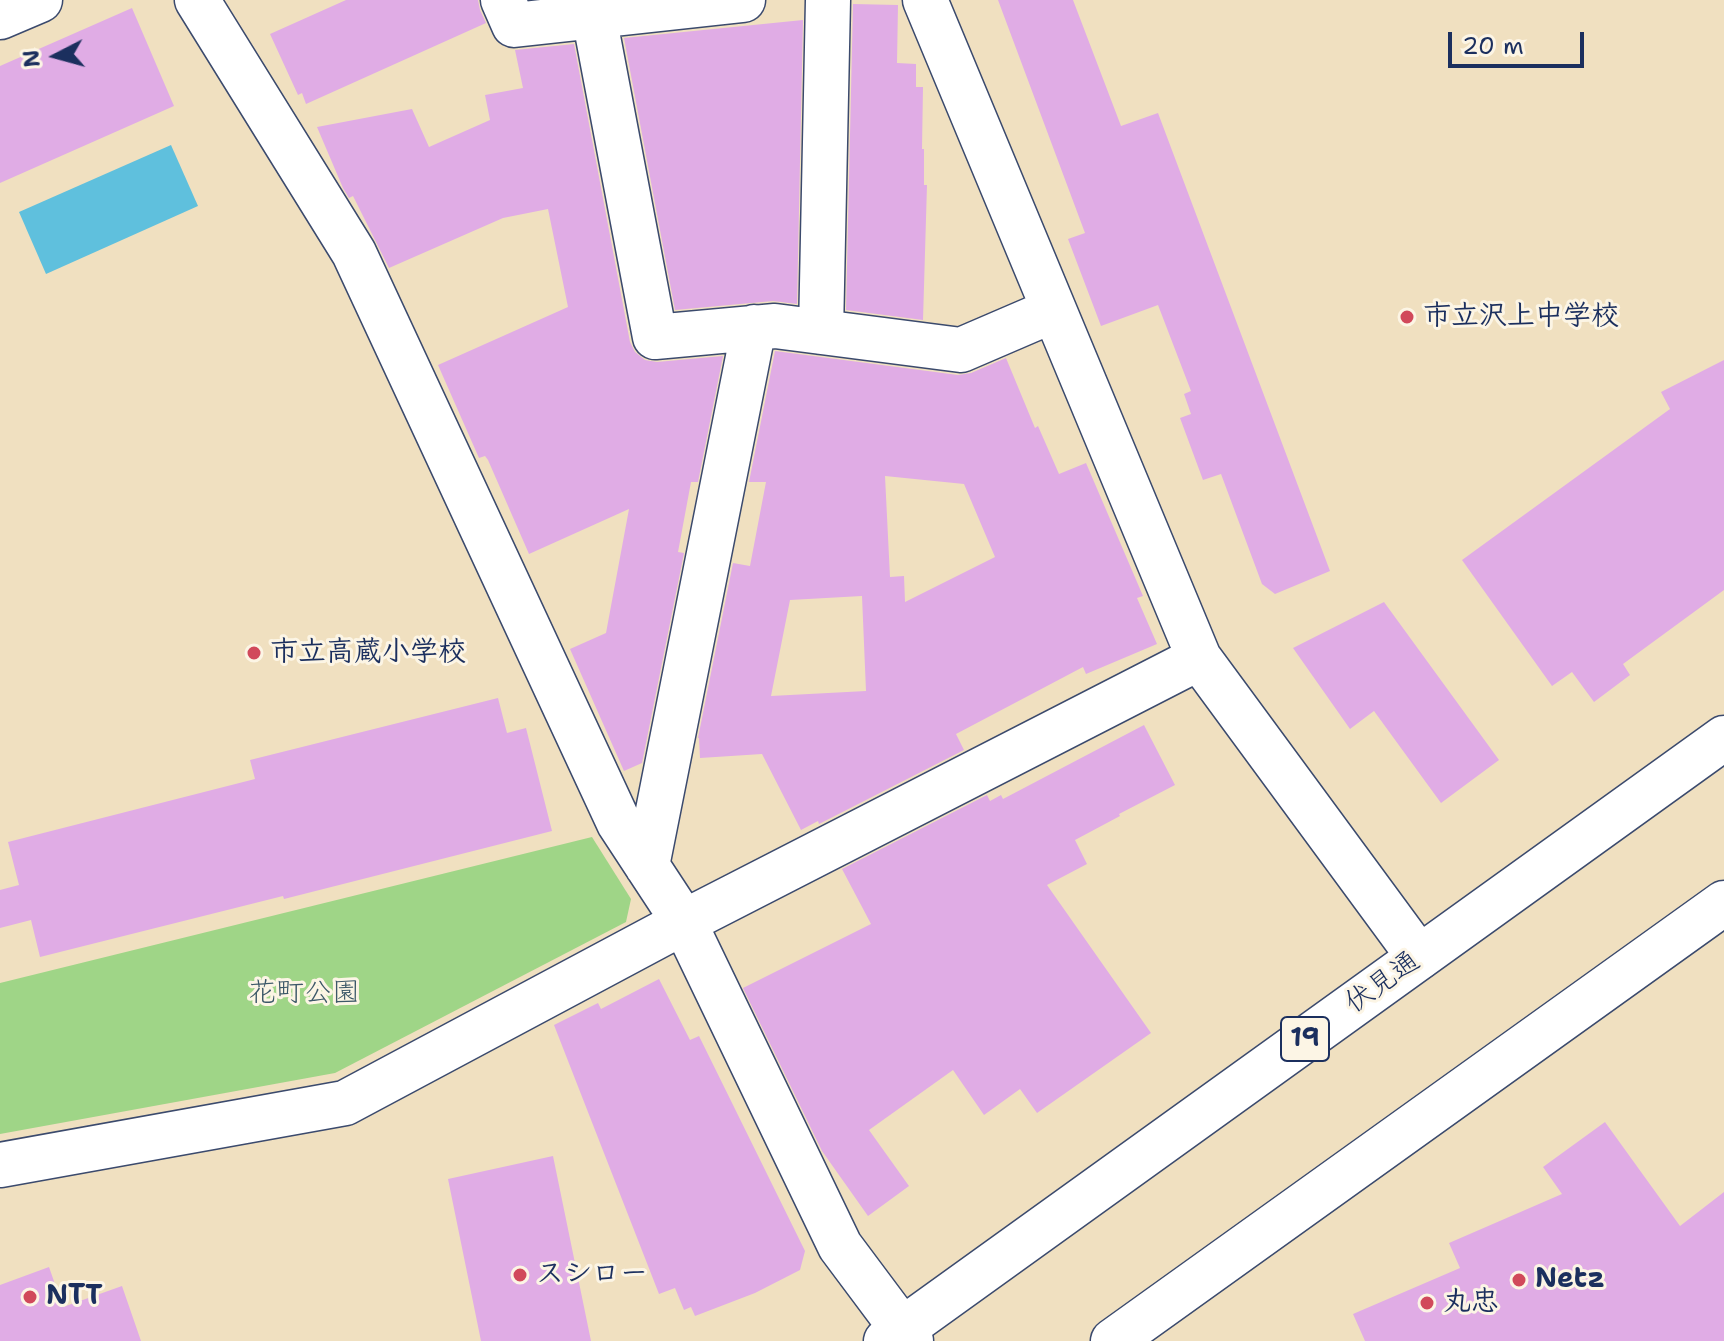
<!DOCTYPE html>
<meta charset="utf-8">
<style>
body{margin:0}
#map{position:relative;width:1724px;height:1341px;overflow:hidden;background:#f0e0c0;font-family:"Shantell Sans",sans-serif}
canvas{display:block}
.north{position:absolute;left:16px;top:16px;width:80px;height:80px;-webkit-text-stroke:6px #fcf5e5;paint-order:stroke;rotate:264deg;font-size:22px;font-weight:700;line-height:32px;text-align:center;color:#1b2f5e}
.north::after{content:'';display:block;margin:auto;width:28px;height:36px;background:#1b2f5e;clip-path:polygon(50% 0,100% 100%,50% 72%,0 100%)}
.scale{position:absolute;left:1448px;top:32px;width:136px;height:36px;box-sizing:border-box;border:4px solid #1b2f5e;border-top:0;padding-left:10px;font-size:24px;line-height:28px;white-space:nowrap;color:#1b2f5e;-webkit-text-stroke:6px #fcf5e5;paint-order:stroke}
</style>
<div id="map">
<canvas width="1724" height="1341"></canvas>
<div class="north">N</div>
<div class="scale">20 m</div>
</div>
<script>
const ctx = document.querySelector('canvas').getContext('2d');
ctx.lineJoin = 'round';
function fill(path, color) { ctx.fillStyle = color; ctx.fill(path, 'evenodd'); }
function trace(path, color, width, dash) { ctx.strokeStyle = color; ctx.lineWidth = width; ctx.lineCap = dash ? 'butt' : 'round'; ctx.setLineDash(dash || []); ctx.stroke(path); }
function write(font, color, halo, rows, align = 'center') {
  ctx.font = font + ' "Shantell Sans","Klee One",sans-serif'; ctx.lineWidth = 6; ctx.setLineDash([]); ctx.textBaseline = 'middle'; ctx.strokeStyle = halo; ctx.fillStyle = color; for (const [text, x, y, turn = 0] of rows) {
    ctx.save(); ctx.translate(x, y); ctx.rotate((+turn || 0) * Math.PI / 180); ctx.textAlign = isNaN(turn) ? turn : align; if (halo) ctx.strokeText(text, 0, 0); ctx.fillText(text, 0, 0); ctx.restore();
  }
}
fill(new Path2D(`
 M 592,837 L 631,899 L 626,922 L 335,1073 L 0,1134 L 0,983 Z`), '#9fd587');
fill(new Path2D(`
 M 171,145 L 198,206 L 46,274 L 19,212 Z`), '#5fc0dd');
fill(new Path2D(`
 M 346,0 L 478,0 L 480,10 L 486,23 L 306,104 L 302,93 L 298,95 L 270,34 Z
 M 998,0 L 1073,0 L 1121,126 L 1158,113 L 1330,571 L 1275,594 L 1262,584 L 1221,474 L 1203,480 L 1180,418 L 1191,414 L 1184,394 L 1191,391 L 1158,305 L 1101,326 L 1068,239 L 1085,233 Z
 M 853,4 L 898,5 L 897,63 L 916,64 L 916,87 L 923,87 L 922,149 L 924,149 L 924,185 L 927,185 L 923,320 L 846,310 Z
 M 132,8 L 174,106 L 0,183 L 0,66 Z
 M 803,20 L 797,304 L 773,301 L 675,310 L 624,38 Z
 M 574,44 L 630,342 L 635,352 L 645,360 L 657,362 L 723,356 L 698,482 L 691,482 L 678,552 L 684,553 L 642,763 L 624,771 L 570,649 L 606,633 L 629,509 L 529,554 L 488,460 L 485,456 L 479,458 L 438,365 L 568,307 L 548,209 L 503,218 L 389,268 L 353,196 L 349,198 L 343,188 L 317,127 L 412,109 L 429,147 L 490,120 L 485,95 L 523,88 L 515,50 Z
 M 775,351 L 958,375 L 971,373 L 1006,358 L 1035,428 L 1038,426 L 1059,474 L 1086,463 L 1143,596 L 1137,598 L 1157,644 L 1086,674 L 1083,667 L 956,734 L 964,750 L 819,824 L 818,821 L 801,830 L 762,754 L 700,758 L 699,738 L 698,738 L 733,563 L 750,566 L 766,482 L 749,482 ZM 885,476 L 964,484 L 995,557 L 905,602 L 904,576 L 890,577 ZM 862,596 L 866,691 L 771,696 L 790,600 Z
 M 1724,360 L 1724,590 L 1623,664 L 1630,675 L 1594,702 L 1572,672 L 1552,686 L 1462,560 L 1670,409 L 1661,392 Z
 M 1384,602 L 1499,760 L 1441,803 L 1374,711 L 1350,729 L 1293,648 Z
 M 498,698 L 507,733 L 526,728 L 552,831 L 284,899 L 283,896 L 40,957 L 31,920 L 0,928 L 0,890 L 19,885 L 8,842 L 255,779 L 250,760 Z
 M 1144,725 L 1175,785 L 1119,814 L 1120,816 L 1075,840 L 1087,864 L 1047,885 L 1151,1033 L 1037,1113 L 1020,1089 L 984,1115 L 953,1070 L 869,1130 L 909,1186 L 868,1216 L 822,1151 L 743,988 L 871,924 L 842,869 L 987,795 L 990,801 L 1001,795 L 1003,799 Z
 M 659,979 L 690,1040 L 699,1036 L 805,1251 L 800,1270 L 755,1293 L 695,1316 L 691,1307 L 684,1310 L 675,1288 L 659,1294 L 554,1025 L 598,1003 L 601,1009 Z
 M 1605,1122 L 1680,1226 L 1724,1192 L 1724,1341 L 1365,1341 L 1353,1314 L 1460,1268 L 1449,1243 L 1562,1194 L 1543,1167 Z
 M 553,1156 L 591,1341 L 481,1341 L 448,1179 Z
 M 49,1267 L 63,1307 L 122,1286 L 141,1341 L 0,1341 L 0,1285 Z`), '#e0ace5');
const minor = new Path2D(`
 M 197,0 L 354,253 L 619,823 L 684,922 L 840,1246 L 911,1341
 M 503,0 L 514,25 L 743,0
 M 925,0 L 1199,658 L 1419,957
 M 594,16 L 655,337 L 775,326 L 961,350 L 1054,310
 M 0,17 L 40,0
 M 821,332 L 828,0
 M 647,866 L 754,327
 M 0,1165 L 345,1103 L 684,922 L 1199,658`);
const highway = new Path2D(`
 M 886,1341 L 1724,738
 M 1113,1341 L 1724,903`);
trace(minor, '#3b4a6d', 47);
trace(highway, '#3b4a6d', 47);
trace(minor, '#fff', 44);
trace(highway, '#fff', 44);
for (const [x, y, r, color] of [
 [1407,317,8,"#d1495b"],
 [254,653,8,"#d1495b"],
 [520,1275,8,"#d1495b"],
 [1519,1280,8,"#d1495b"],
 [30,1297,8,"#d1495b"],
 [1427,1303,8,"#d1495b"]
]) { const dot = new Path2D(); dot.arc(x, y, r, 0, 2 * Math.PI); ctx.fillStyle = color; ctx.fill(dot); trace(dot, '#fcf5e5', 3); }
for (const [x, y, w] of [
 [1305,1039,48]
]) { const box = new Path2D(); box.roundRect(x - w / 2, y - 22, w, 44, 6); ctx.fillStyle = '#fcf5e5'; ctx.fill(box); trace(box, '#1b2f5e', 2); }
write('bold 26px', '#1b2f5e', null, [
 ["19",1305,1039]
]);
write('bold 28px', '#1b2f5e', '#fcf5e5', [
 ["市立沢上中学校",1423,317],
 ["市立高蔵小学校",270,653],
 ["スシロー",536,1275],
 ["Netz",1535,1280],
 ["NTT",46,1297],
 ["丸忠",1443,1303]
], 'left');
write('28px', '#1b2f5e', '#fcf5e5', [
 ["伏見通",1383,983,-36]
]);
write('28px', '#3c5868', '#fcf5e5', [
 ["花町公園",304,994]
]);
</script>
